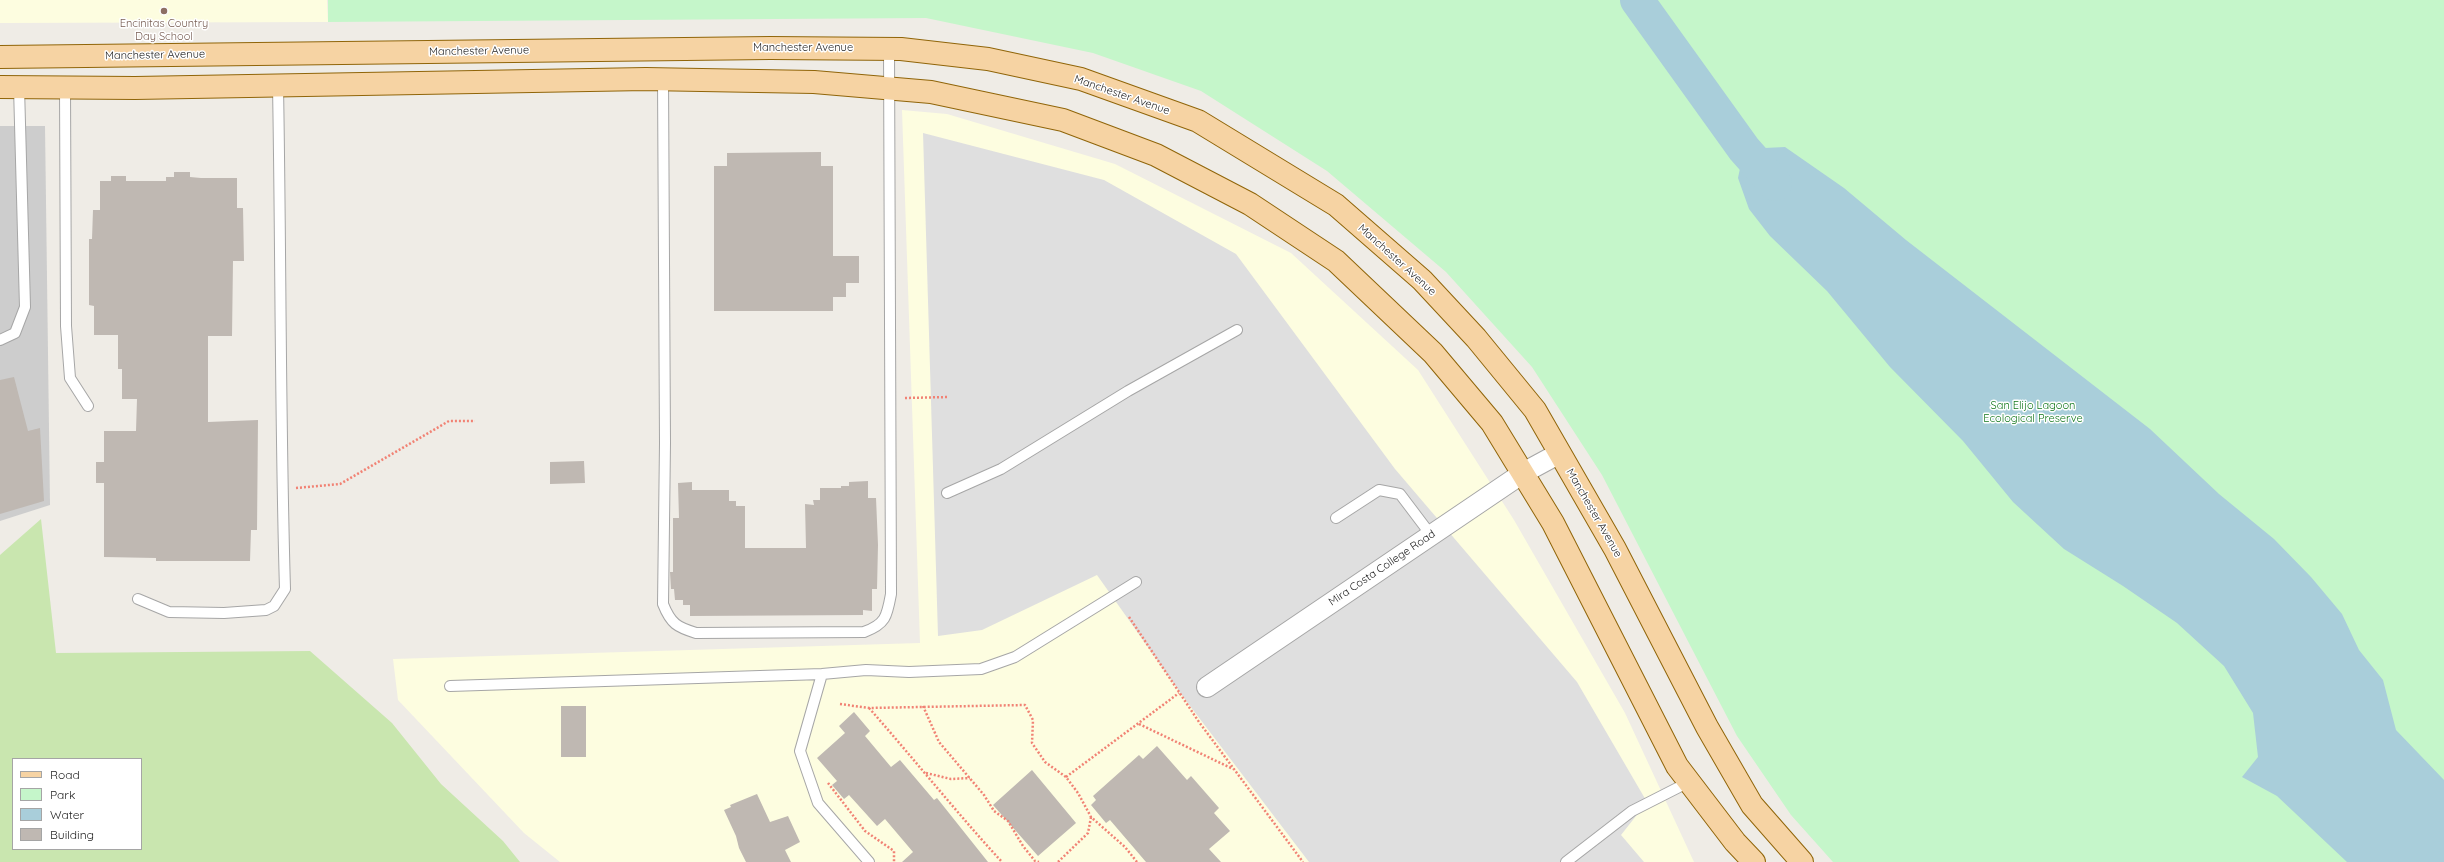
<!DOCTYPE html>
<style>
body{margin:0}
#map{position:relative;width:2444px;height:862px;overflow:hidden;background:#efece6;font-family:Quicksand,sans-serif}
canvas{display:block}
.legend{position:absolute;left:12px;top:758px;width:130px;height:92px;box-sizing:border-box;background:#fff;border:1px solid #a5a5a5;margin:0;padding:5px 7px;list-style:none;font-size:12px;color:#1f1f1f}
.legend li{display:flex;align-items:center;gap:8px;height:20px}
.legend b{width:20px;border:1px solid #a5a5a5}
</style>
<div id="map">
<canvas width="2444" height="862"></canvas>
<ul class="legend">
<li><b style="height:5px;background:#f6d3a3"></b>Road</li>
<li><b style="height:11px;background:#c5f6ca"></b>Park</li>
<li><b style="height:11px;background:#a9ceda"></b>Water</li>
<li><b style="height:11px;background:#bfb8b2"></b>Building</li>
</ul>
</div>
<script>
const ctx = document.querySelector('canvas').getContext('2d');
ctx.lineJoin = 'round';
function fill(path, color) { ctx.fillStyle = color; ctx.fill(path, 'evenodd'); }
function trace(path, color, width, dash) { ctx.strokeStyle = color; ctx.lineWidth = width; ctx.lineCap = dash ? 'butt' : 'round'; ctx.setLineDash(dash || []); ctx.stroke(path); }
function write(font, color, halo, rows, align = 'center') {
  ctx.font = font + ' Quicksand,sans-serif'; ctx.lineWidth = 3; ctx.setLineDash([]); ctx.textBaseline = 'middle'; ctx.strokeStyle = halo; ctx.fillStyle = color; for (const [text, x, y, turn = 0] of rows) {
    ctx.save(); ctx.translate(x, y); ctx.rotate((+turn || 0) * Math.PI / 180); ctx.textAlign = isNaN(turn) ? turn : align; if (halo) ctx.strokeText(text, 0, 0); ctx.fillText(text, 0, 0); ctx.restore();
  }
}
fill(new Path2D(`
 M 0,0 L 327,0 L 328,22 L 0,23 Z
 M 902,110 L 947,114 L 1115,164 L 1291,253 L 1418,370 L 1514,520 L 1625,713 L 1694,862 L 560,862 L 524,833 L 398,700 L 393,659 L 920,643 Z`), '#fdfde0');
fill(new Path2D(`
 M 0,126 L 45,126 L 50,505 L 0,521 Z`), '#cdcdcd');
fill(new Path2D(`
 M 41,519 L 56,653 L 310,651 L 392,723 L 441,784 L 503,841 L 520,862 L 0,862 L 0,555 ZM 13,759 L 141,759 L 141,849 L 13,849 Z`), '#c9e6af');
fill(new Path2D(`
 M 328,0 L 2444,0 L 2444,862 L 1833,862 L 1791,815 L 1737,736 L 1602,475 L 1532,367 L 1446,272 L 1327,171 L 1201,91 L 1093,53 L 926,18 L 328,22 Z`), '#c5f6ca');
fill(new Path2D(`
 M 923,133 L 1104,180 L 1236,254 L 1395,469 L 1577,682 L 1647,802 L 1621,835 L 1644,862 L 1309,862 L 1184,698 L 1097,575 L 982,630 L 938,636 Z`), '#dfdfdf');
fill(new Path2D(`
 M 1785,147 L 1844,188 L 1906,240 L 2150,429 L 2219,494 L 2274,539 L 2311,577 L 2342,614 L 2359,650 L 2383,680 L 2396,730 L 2444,780 L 2444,862 L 2347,862 L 2277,796 L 2242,777 L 2258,757 L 2253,713 L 2224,666 L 2177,623 L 2123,586 L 2064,549 L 2013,502 L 1963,441 L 1890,367 L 1827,291 L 1770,236 L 1749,209 L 1738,178 L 1744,149 Z`), '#a9ceda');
trace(new Path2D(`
 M 1637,0 L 1744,149 L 1775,184`), '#a9ceda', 34);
fill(new Path2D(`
 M 821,152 L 821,166 L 833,166 L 833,256 L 859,256 L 859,283 L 846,283 L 846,297 L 833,297 L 833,311 L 714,311 L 714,166 L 727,166 L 727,153 Z
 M 174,172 L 190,172 L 190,177 L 201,178 L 237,178 L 237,208 L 243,208 L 244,261 L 233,261 L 232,336 L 208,336 L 208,422 L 258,420 L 257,530 L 251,530 L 250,561 L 156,561 L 156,558 L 104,557 L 104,483 L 96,483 L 96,462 L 104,462 L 104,431 L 136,431 L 137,399 L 122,399 L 122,369 L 118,369 L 118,335 L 94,335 L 94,306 L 89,305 L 89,239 L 92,239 L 93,210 L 100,210 L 100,181 L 111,181 L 111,176 L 126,176 L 126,181 L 166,181 L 166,177 L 174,177 Z
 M 14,377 L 28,431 L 40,428 L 44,501 L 0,514 L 0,380 Z
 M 584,461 L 585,483 L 550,484 L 550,462 Z
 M 868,481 L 868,498 L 876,498 L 878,545 L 877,589 L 872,589 L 872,611 L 863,610 L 863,615 L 690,616 L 690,605 L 683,605 L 683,600 L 675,600 L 674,589 L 671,589 L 670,572 L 673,572 L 673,518 L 679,518 L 678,483 L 692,482 L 692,490 L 729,490 L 729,501 L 736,501 L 736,506 L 745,506 L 745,548 L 806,548 L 805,504 L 814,505 L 813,500 L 820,500 L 820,488 L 841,488 L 841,486 L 849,486 L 849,482 Z
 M 561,706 L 586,706 L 586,757 L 561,757 Z
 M 854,712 L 870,731 L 865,736 L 891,767 L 900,760 L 934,800 L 937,798 L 988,862 L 902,862 L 913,852 L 885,819 L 877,826 L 849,795 L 844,799 L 832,785 L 837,781 L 817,758 L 845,733 L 839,726 Z
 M 1157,746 L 1187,780 L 1191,776 L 1219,808 L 1214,813 L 1230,831 L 1209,849 L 1221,862 L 1146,862 L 1110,820 L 1106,823 L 1091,805 L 1096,800 L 1093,796 L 1139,755 L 1143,759 Z
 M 1032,770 L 1076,823 L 1038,856 L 993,805 Z
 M 757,794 L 770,822 L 788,816 L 800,842 L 785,850 L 791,862 L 746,862 L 739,848 L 736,836 L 724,810 L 731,807 L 730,805 Z`), '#bfb8b2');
const service = new Path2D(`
 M 663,80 L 665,443 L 663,604 C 671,624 677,627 696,633 L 864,632 C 886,624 887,616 891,594 L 889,48
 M 65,88 L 66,326 L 70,378 L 88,406
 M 0,340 L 15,333 L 25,307 L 19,87
 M 947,493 L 1001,469 L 1128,391 L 1237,330
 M 1336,518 L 1379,490 L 1400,494 L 1431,535
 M 138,599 L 169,612 L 224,613 L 266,610 L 274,606 L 285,589 C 280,421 281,254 278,86
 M 822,674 L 800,751 L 818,803 L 869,862
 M 450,686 L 822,674 L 866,670 L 909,672 L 981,669 L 1015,657 L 1136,582
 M 1566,862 L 1632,811 L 1689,782`);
const minor = new Path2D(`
 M 1207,687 L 1523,473 L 1560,453`);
const primary = new Path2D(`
 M 0,57 L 770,48 L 901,49 L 988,59 L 1081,79 L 1198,121 L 1336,205 L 1422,280 L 1476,338 L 1535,410 L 1615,549 L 1707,727 L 1752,805 L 1802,862
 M 0,87 L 135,88 L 646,79 L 814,82 L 931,92 L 1063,120 L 1156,155 L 1250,204 L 1336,261 L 1433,353 L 1492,423 L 1553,523 L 1677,766 L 1735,842 L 1754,862`);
trace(service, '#a6a6a6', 12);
trace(minor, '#a6a6a6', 22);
trace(primary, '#906509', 24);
trace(new Path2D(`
 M 905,398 L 949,397
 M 296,488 L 340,484 L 449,421 L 475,421
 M 1129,617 L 1199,722 L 1303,862
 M 840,704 L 869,708 L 1025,705 L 1033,720 L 1032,743 L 1045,762 L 1066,777 L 1078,793 L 1091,817 L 1125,847 L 1137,862
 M 923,706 L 939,742 L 984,795 L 994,811 L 1008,821 L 1023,846 L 1035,861 L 1039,862
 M 869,708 C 914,759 956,812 1002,862
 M 1139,724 L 1233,769
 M 926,773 L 951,779 L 970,778
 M 1066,777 L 1179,693
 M 828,783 L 865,831 L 894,851 L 894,862
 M 1058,862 L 1088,833 L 1091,817`), '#f18274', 2.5, [2, 2]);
trace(service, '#fff', 10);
trace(minor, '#fff', 20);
trace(primary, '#f6d3a3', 22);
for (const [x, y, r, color] of [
 [164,11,4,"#8d6e63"]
]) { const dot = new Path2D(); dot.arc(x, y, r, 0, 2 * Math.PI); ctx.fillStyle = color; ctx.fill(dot); trace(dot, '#fff', 1.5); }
write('11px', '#785e54', '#fff', [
 ["Encinitas Country",164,24],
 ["Day School",164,37]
]);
write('11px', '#1f1f1f', '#fff', [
 ["Manchester Avenue",803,48],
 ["Manchester Avenue",479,51,-1],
 ["Manchester Avenue",155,55,-1],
 ["Manchester Avenue",1122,95,19],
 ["Manchester Avenue",1397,260,42],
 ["Manchester Avenue",1594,513,60],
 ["Mira Costa College Road",1382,568,-34]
]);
write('11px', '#12771c', '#fff', [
 ["San Elijo Lagoon",2033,406],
 ["Ecological Preserve",2033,419]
]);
</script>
